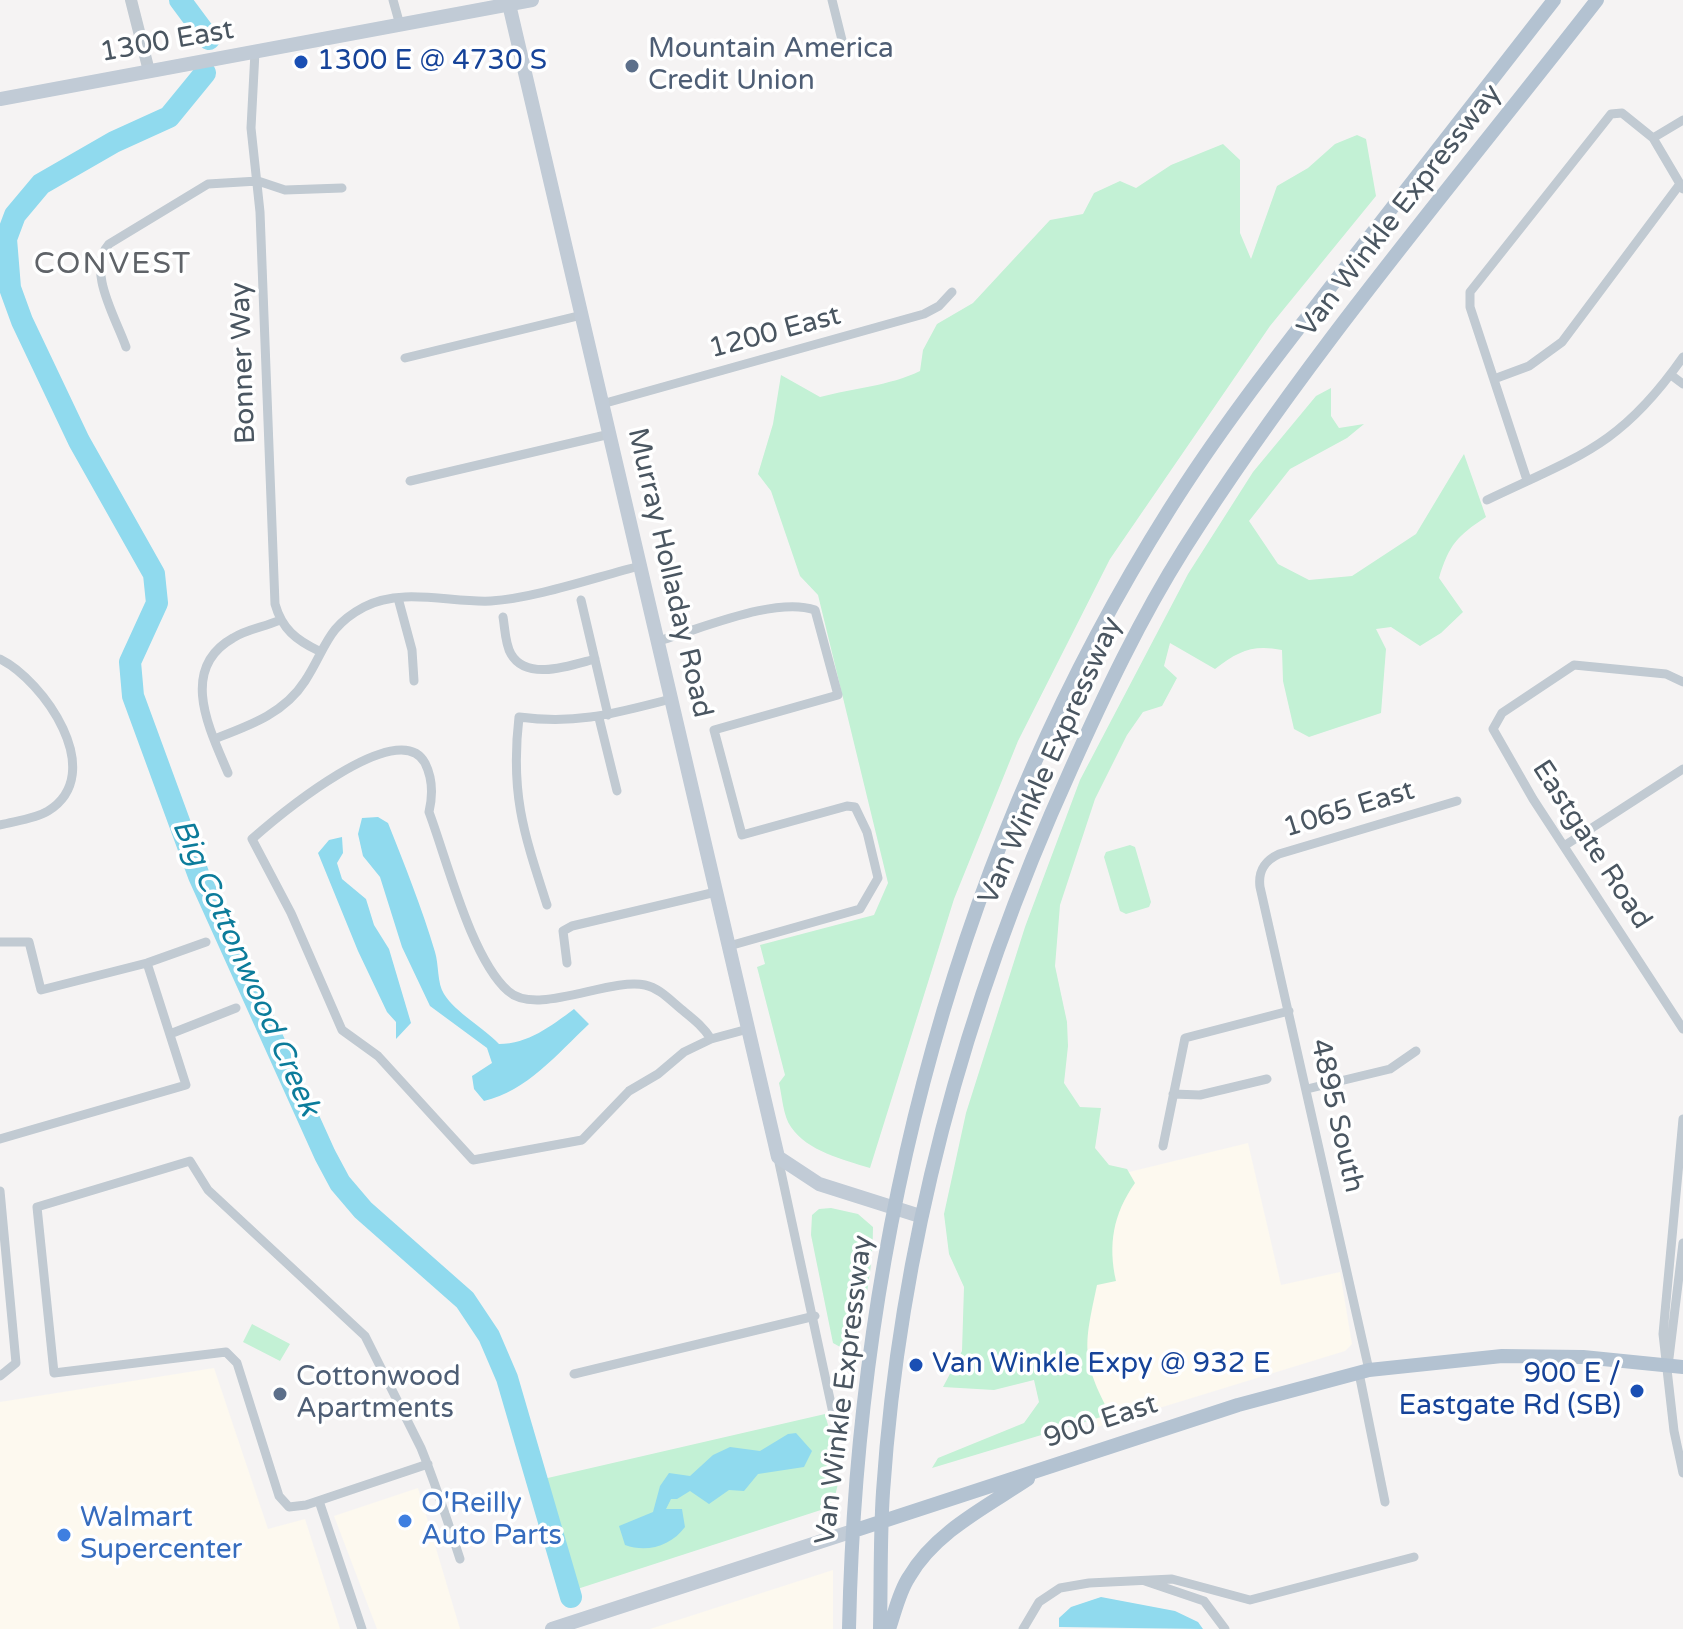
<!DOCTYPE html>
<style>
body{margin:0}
canvas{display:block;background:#f5f3f3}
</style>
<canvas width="1683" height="1629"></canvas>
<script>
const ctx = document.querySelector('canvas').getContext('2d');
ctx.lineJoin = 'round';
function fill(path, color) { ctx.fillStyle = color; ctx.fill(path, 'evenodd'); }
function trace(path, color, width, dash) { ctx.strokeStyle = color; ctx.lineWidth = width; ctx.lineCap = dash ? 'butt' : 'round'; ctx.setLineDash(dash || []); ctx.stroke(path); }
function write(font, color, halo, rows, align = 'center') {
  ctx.font = font + ' "Varela Round",sans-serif'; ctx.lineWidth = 7; ctx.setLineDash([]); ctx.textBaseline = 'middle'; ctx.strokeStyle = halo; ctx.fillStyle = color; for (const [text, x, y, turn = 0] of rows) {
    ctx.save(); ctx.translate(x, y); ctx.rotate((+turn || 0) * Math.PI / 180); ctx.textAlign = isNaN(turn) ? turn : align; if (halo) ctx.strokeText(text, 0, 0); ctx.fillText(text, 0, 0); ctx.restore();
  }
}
fill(new Path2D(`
 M 1248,1143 L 1281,1285 L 1340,1272 L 1352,1344 L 1345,1351 L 1094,1428 L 1079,1396 L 1084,1183 Z
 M 214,1368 L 268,1529 L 305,1519 L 340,1629 L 0,1629 L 0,1402 Z
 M 418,1488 L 460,1629 L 377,1629 L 334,1516 Z
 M 833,1570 L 833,1629 L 650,1629 Z`), '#fdf9ef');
fill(new Path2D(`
 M 1357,135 L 1366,139 L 1376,196 L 1270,326 L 1110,559 L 1018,741 L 954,899 L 870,1168 C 844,1160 807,1151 791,1127 C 783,1116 782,1095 779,1083 L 785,1075 L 757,967 L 765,964 L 760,945 L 874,915 L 888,883 L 818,595 L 800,576 L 771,491 L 758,474 L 773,424 L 781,375 L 820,397 C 854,388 889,386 920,371 L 923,350 L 937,324 L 973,303 L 1050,220 L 1083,214 L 1094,193 L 1120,181 L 1136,188 L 1171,165 L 1223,144 L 1240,160 L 1240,233 L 1251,259 L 1277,186 L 1308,168 L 1335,144 Z
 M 1331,388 L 1331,416 L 1339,428 L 1364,424 L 1347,438 L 1290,469 L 1249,521 L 1278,564 L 1309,580 L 1352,576 L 1416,534 L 1464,454 L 1486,517 C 1457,536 1449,545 1439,578 L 1463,612 L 1441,633 L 1420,646 L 1391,627 L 1376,629 L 1386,649 L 1381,713 L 1309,737 L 1294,729 L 1283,681 L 1282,650 C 1253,644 1238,651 1215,669 L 1170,643 L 1164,666 L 1177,678 L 1162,706 L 1143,712 L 1127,735 L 1095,799 L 1060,905 L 1055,966 L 1067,1022 L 1068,1046 L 1064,1083 L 1080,1107 L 1101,1108 L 1095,1148 L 1109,1165 L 1127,1169 L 1135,1183 C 1113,1214 1108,1245 1116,1281 L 1097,1285 C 1085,1342 1080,1357 1108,1410 L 1101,1417 L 932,1468 L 938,1458 L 1024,1423 L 1039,1402 L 1034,1380 L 994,1390 L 943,1387 L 962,1351 L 964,1287 L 949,1254 L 944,1214 L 966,1113 L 1025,927 L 1080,780 L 1188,574 L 1253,472 L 1316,396 Z
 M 1130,845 L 1135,847 L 1151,902 L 1149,907 L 1126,914 L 1120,911 L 1104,857 L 1106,852 Z
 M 831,1208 L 858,1214 L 873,1227 C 873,1266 866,1311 851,1347 L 842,1348 L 833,1343 L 811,1235 L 812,1215 L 819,1209 Z
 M 252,1324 L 290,1344 L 280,1361 L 243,1342 Z
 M 825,1414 C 832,1442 850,1483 827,1508 L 568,1592 L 539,1480 Z`), '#c3f1d5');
fill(new Path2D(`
 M 378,817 L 388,823 C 405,866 422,908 435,952 C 439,965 437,983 444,994 C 456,1013 483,1027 499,1044 C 528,1044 551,1026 574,1009 L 589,1024 C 557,1054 527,1091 484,1101 L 474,1089 L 472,1076 L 492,1063 L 487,1048 L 430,1006 L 402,947 L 380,877 L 363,856 L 358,834 L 362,818 Z
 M 342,837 L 343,853 L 337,863 L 342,879 L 366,899 L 374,925 L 389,949 L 411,1023 L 396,1039 L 396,1022 L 387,1012 L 358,951 L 318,853 L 329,840 Z
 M 796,1433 L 812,1451 L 804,1467 L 758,1474 L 744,1491 L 729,1490 L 709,1504 L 690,1491 L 677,1499 L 671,1499 L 666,1509 L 682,1509 L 685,1527 C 671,1546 647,1553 625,1545 L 619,1526 L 653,1512 L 660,1486 L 669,1473 L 690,1476 L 713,1455 L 730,1447 L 760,1451 L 788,1434 Z
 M 1101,1597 L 1175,1611 L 1198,1622 L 1203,1629 L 1059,1627 L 1059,1618 L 1071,1607 Z`), '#90daee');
trace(new Path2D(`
 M 180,0 L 209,39
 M 205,73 L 169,117 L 114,142 L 41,184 L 15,215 L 6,239 L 10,288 L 22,321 L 79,441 L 154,574 L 157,603 L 130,662 L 133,696 L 199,876 L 325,1155 L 340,1183 L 363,1210 L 465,1300 L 489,1336 L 507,1378 L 571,1597`), '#90daee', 22);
trace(new Path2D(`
 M 393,0 L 400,25
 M 832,0 L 842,40
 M 255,52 L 251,128 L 260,212 L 275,604 C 282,629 296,640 319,651
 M 1653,138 L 1683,120
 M 126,347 C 116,318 86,270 109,244 L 208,184 L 258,181 L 285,190 L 342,188
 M 405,358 L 582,315
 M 1671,375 L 1683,384
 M 1494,379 L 1529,366 L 1562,342 L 1680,184
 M 602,404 L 924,314 L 939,306 L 952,292
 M 1527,480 L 1470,307 L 1470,292 L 1611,114 L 1622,113 L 1653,138 L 1683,189
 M 410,481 L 610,434
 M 1487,500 C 1579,456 1621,446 1683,357
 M 398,598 L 412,650 L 414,681
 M 581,600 L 608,715
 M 503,617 C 505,628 505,644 511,654 C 527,682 572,665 595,659
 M 658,641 C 699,630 775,596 815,610 L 838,695 L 714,730 L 742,835 L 847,806 L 855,807 L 867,832 L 878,878 L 860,909 L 729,946
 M 0,659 C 43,680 109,773 48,811 C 35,819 15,821 0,825
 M 1683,682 L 1666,674 L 1574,665 L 1502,713 L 1493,729 L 1533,799 L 1683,1029
 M 599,718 L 617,791
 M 214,739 C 248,726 284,714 305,681 C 326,649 326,627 364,607 C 402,587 451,603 491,601 C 536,598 596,577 640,566
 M 228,773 C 210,730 178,669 233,638 C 247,629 265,627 280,620
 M 1564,846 L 1683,769
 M 547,905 C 524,834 510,794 519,717 C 577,725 616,713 671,699
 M 0,942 L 29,942 L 41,990 L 147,963 L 206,942
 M 567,963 L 563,931 L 572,926 L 716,892
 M 170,1034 L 236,1008
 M 711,1039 C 703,1026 692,1018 681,1009 C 670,1000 659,988 645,985 C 610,977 536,1017 508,991 C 471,958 447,860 429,812 C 433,795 433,779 425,763 C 399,714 277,817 252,839 L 291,913 L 342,1030 L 378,1056 L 473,1160 L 582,1140 L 629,1091 L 658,1074 L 684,1052 L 711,1039 L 748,1029
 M 1307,1089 L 1390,1069 L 1416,1051
 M 1173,1094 L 1200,1095 L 1267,1079
 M 1683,1119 L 1663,1334 L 1674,1431 L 1683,1473
 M 0,1139 L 186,1085 L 147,963
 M 1163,1146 L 1185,1038 L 1289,1011
 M 778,1158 L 833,1413
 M 0,1191 L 16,1363 L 0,1376
 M 1669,1358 L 1683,1243
 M 1369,1370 L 1260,887 C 1258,871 1264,861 1279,854 L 1457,801
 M 1359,1373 L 1385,1502
 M 574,1374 L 815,1316
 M 428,1464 L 306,1505 L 289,1507 L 279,1496 L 237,1363 L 226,1352 L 54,1373 L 37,1207 L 190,1161 L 208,1190 L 365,1336 L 421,1448 C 436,1485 448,1522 460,1559
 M 319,1501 L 362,1629
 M 1145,1581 L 1204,1601 L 1225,1629
 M 1023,1629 L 1039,1602 L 1060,1588 L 1089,1583 L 1172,1579 L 1250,1600 L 1414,1557`), '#c1cad2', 9);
trace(new Path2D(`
 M 131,0 L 149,71`), '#c1cad2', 12);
trace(new Path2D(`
 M 508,0 L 778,1157 L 819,1184 L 920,1216
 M 0,99 L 532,0
 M 552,1629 L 853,1531`), '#c1cbd6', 14);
trace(new Path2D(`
 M 853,1531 L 1238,1405 L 1369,1370 L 1502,1356 L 1583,1357 L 1683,1367
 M 849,1629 C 857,1235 958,845 1169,510 C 1222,425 1285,346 1346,267 C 1416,178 1485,89 1554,0
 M 880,1629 C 881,1583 880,1537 883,1492 C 900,1240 967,998 1071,769 C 1105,693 1140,619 1184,549 C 1306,356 1457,180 1597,0
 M 889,1629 C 895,1612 899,1592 909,1577 C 935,1532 986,1507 1028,1479`), '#b3c2d1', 14);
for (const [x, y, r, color] of [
 [301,62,8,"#1a4fb4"],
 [632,66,8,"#5c6f8a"],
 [916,1365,8,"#1a4fb4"],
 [1637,1391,8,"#1a4fb4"],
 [280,1394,8,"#5c6f8a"],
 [405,1521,8,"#3f7fe0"],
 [64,1535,8,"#3f7fe0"]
]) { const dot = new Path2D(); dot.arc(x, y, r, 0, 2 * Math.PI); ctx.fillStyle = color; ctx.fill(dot); trace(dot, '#fff', 3); }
write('28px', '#4a5661', '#fff', [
 ["1300 East",167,42,-10],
 ["Van Winkle Expressway",1400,211,-52],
 ["1200 East",775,333,-15],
 ["Bonner Way",244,363,-92],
 ["Murray Holladay Road",669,573,77],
 ["Van Winkle Expressway",1051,761,-66],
 ["1065 East",1349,810,-17],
 ["Eastgate Road",1591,845,57],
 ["4895 South",1336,1116,77],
 ["Van Winkle Expressway",845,1390,-83],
 ["900 East",1101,1422,-18]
]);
write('28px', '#4e5e75', '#fff', [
 ["Mountain America",648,50],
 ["Credit Union",648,82],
 ["Cottonwood",296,1378],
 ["Apartments",296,1410]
], 'left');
write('28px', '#164399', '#fff', [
 ["1300 E @ 4730 S",317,62],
 ["Van Winkle Expy @ 932 E",932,1365],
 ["900 E /",1621,1375,"right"],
 ["Eastgate Rd (SB)",1621,1407,"right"]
], 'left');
write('28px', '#366cbe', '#fff', [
 ["O'Reilly",421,1505],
 ["Auto Parts",421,1537],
 ["Walmart",80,1519],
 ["Supercenter",80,1551]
], 'left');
ctx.letterSpacing = '2px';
write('30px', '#5f6368', '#fff', [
 ["CONVEST",113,265]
]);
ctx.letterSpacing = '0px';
write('italic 30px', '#0c7c9b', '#fff', [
 ["Big Cottonwood Creek",245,968,66]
]);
</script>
